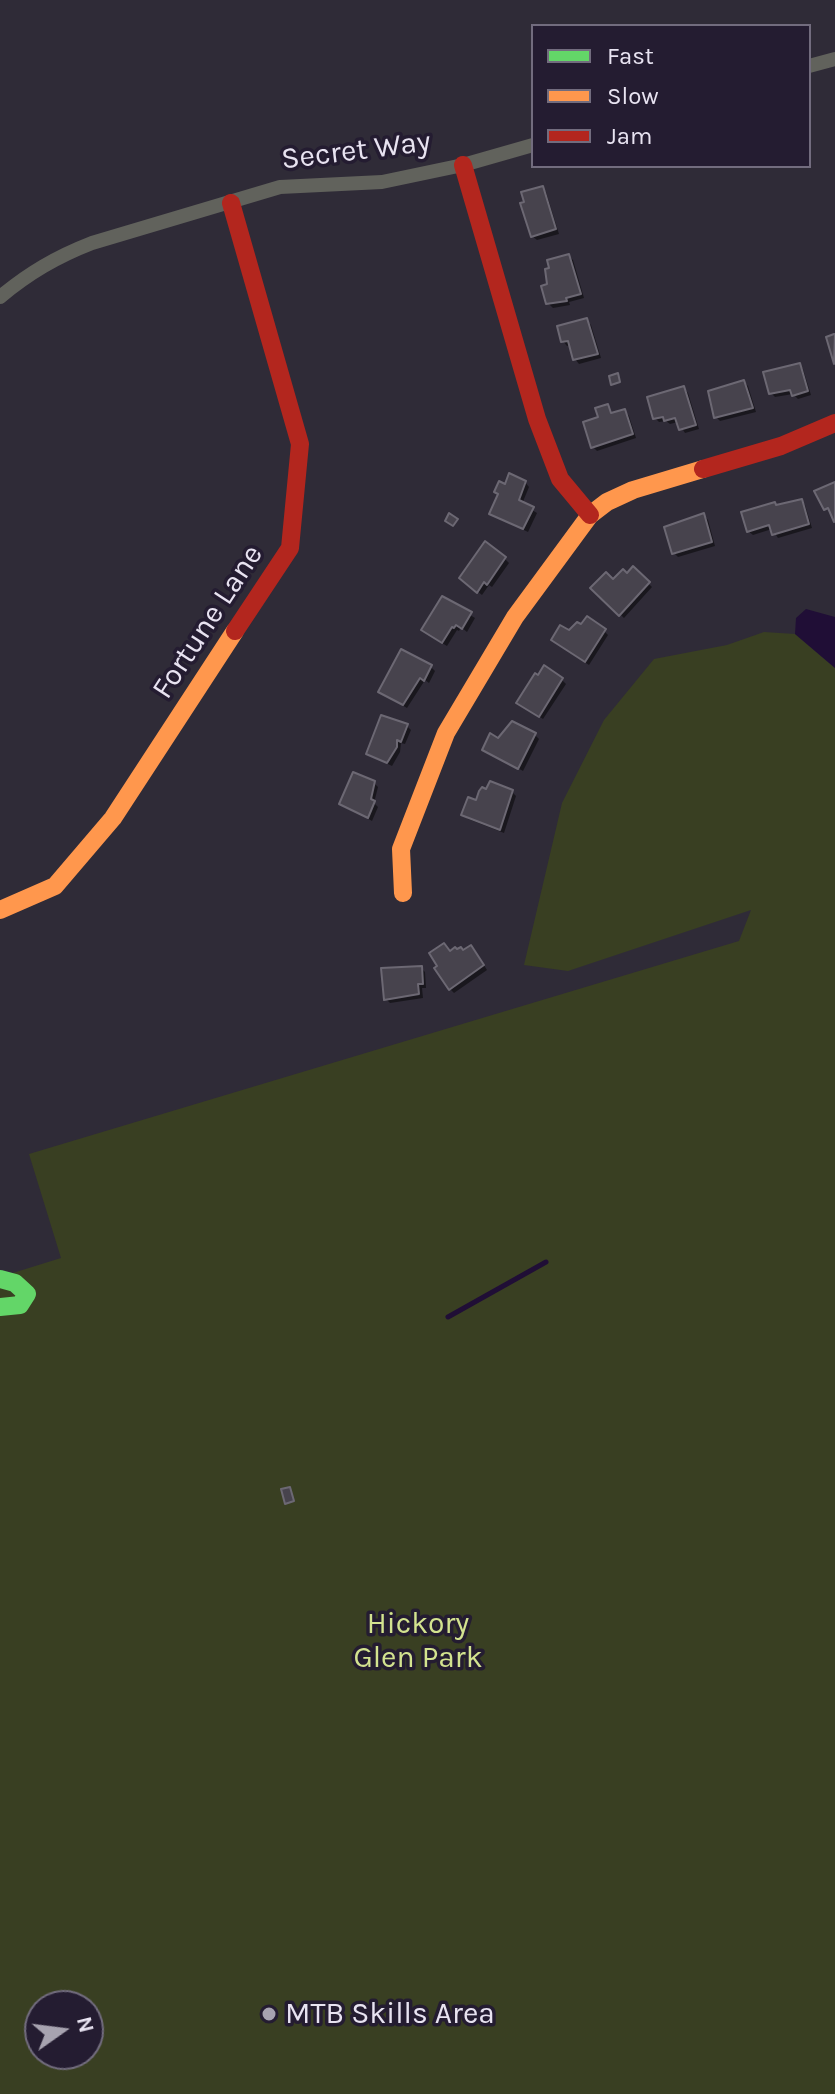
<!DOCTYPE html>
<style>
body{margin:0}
#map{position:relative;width:835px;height:2094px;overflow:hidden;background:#2f2b37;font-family:Karla,sans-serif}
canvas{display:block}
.legend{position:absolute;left:531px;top:24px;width:280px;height:144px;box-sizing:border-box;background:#241c31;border:2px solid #726c7e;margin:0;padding:10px 14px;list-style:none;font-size:24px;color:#e8e3f1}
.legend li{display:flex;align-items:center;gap:16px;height:40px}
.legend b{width:40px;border:2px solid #726c7e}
.north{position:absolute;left:24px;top:1990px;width:80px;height:80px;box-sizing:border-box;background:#241c31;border:2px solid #726c7e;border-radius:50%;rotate:76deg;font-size:22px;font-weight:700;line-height:32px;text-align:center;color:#e8e3f1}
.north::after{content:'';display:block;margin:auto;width:28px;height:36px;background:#a7a3b0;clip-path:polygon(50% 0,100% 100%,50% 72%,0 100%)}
</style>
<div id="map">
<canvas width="835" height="2094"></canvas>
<ul class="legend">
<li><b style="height:10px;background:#63d668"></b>Fast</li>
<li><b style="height:10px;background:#ff974d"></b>Slow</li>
<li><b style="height:10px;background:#b3261e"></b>Jam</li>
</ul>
<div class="north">N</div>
</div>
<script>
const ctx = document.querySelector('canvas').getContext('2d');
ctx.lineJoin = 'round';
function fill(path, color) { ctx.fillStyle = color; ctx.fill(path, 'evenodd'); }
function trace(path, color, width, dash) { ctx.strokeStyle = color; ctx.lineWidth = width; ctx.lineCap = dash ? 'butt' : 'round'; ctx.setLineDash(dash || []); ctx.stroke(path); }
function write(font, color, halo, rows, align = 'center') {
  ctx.font = font + ' Karla,sans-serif'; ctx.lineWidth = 7; ctx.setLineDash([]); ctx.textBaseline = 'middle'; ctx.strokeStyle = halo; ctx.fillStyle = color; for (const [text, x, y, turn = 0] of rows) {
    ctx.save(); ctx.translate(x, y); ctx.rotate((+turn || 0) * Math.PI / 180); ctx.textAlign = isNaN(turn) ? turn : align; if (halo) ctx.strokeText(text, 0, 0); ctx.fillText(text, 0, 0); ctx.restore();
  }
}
fill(new Path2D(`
 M 764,632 L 795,634 L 835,668 L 835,2094 L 0,2094 L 0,1277 L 61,1258 L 29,1154 L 739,941 L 751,910 L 568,971 L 524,965 L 562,803 L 604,720 L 654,659 L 727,645 ZM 40,2006 L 88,2006 L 88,2054 L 40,2054 Z`), '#393f22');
fill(new Path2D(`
 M 806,609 L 835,617 L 835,668 L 795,634 L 796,618 Z`), '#200e36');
fill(new Path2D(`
 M 542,188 L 546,192 L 559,234 L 537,240 L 532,236 Z
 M 569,256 L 573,260 L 584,298 L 569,302 L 570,305 L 553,308 L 548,303 L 549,286 Z
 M 586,320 L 591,325 L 601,358 L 579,364 L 575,359 L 571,345 L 567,346 L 563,341 Z
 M 799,365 L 803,369 L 811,395 L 798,399 L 793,394 L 775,397 L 771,393 Z
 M 744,382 L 748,386 L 756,412 L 720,421 L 716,417 Z
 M 684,388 L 688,393 L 699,429 L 685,433 L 678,422 L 670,424 L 666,421 L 659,422 L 655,418 Z
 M 607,406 L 613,415 L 625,411 L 629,416 L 636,438 L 597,451 L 593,447 Z
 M 525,482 L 529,487 L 522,504 L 537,513 L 528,532 L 491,514 Z
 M 801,501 L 805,505 L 812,528 L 778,538 L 772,529 L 753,535 L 748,531 L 778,507 Z
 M 704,515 L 708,520 L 715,546 L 678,557 L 674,553 Z
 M 505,559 L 509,563 L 492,587 L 489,585 L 482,595 L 466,582 Z
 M 633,569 L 652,587 L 624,618 L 593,588 L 613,582 Z
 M 442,598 L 475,618 L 467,632 L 461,627 L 459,631 L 457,630 L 447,646 L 427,634 Z
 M 604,631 L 608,635 L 589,665 L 557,644 L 569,633 Z
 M 431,667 L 435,671 L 429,683 L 425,680 L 407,708 L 380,692 Z
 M 562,680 L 566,684 L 543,719 L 519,703 Z
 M 407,726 L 411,730 L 405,744 L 401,743 L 400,752 L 392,766 L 368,754 Z
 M 535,735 L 539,739 L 523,771 L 485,749 L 499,740 Z
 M 374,783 L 378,787 L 374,803 L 378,807 L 372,821 L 342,803 Z
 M 512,792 L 516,796 L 504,833 L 468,819 L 464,815 L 477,803 Z
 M 475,951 L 487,970 L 454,993 L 450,989 L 450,953 Z
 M 421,968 L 425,972 L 426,988 L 422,988 L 423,998 L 390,1003 L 386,999 Z`), '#0007');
trace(new Path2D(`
 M 448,1317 L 546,1262`), '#200e36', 5);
const building = new Path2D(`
 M 543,186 L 556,229 L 531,237 L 520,203 L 524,202 L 521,192 Z
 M 569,254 L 581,294 L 566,298 L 567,301 L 546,304 L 541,286 L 547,284 L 545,269 L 549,268 L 547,260 Z
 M 587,318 L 598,354 L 573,360 L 568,341 L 561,342 L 557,326 Z
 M 834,334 L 835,334 L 834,364 L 826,337 Z
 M 800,363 L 808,391 L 792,396 L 790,390 L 769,394 L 763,372 Z
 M 618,373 L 620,382 L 611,385 L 609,376 Z
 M 744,380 L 753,408 L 714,418 L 708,391 Z
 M 684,386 L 696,425 L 679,430 L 675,418 L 664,421 L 663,417 L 653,419 L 647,397 Z
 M 608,404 L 611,413 L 625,409 L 633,434 L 591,448 L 583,422 L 598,417 L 595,408 Z
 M 509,473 L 526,481 L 519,500 L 534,507 L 523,529 L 489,514 L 498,494 L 494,492 L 499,481 L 505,484 Z
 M 835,482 L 835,521 L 834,522 L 828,508 L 824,510 L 814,491 Z
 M 802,499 L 809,524 L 772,535 L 769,525 L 747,532 L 741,512 L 775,502 L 776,505 Z
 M 449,513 L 458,519 L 453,526 L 445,521 Z
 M 704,513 L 712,542 L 672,554 L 664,527 Z
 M 485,541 L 506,557 L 487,585 L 484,582 L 477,593 L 459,578 Z
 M 633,566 L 650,582 L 619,616 L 590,588 L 606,572 L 613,579 L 623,569 L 627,573 Z
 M 442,596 L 472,612 L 462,629 L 456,625 L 454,628 L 452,627 L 442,643 L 421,630 Z
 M 587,616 L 606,629 L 585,662 L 551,640 L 560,625 L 569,630 L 577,622 L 581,624 Z
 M 401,649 L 432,665 L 424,681 L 420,678 L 403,705 L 378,692 Z
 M 544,665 L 563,678 L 539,717 L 516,703 L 535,673 L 538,675 Z
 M 381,715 L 408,724 L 401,742 L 397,740 L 397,747 L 387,763 L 366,754 Z
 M 512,721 L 536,733 L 518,769 L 482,750 L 490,733 L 498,738 Z
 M 353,772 L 375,781 L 371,799 L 375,801 L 368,818 L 339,804 Z
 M 490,781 L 513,790 L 500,830 L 461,815 L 468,797 L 476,800 L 479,791 L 482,787 L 486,789 Z
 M 444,943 L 450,951 L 455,947 L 457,949 L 461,947 L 463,950 L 471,945 L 484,965 L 449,990 L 434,968 L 437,966 L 429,953 Z
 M 422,966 L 423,984 L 418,984 L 419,994 L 384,1000 L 381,968 Z
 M 290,1487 L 294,1501 L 285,1504 L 281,1489 Z`);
fill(building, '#47434d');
trace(building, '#6c6873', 2);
trace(new Path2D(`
 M 809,66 L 835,59
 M 0,297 C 29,273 56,257 92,243 L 280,187 L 382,182 L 463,165 L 533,145`), '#61625c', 14);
trace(new Path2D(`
 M 0,1279 L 15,1283 L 27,1294 L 20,1305 L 0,1307`), '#63d668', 18);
trace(new Path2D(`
 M 403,893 L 401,849 L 446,733 L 515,617 L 590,515 L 607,502 L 633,490 L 703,469
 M 0,910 L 55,886 L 113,818 L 235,631`), '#ff974d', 18);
trace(new Path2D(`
 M 463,165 L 537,419 L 560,479 L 590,515
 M 231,203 L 300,444 L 290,548 L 235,631
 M 703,469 L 781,446 L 835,423`), '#b3261e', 18);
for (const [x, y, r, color] of [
 [269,2014,8,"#a7a3b0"]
]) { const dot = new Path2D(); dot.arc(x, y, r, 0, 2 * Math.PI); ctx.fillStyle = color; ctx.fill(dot); trace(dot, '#241c31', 3); }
write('30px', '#e8e3f1', '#241c31', [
 ["Secret Way",356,151,-7],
 ["Fortune Lane",208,622,-57]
]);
write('30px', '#d3e38f', '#241c31', [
 ["Hickory",418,1624],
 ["Glen Park",418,1658]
]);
write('30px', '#e8e3f1', '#241c31', [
 ["MTB Skills Area",285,2014]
], 'left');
</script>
